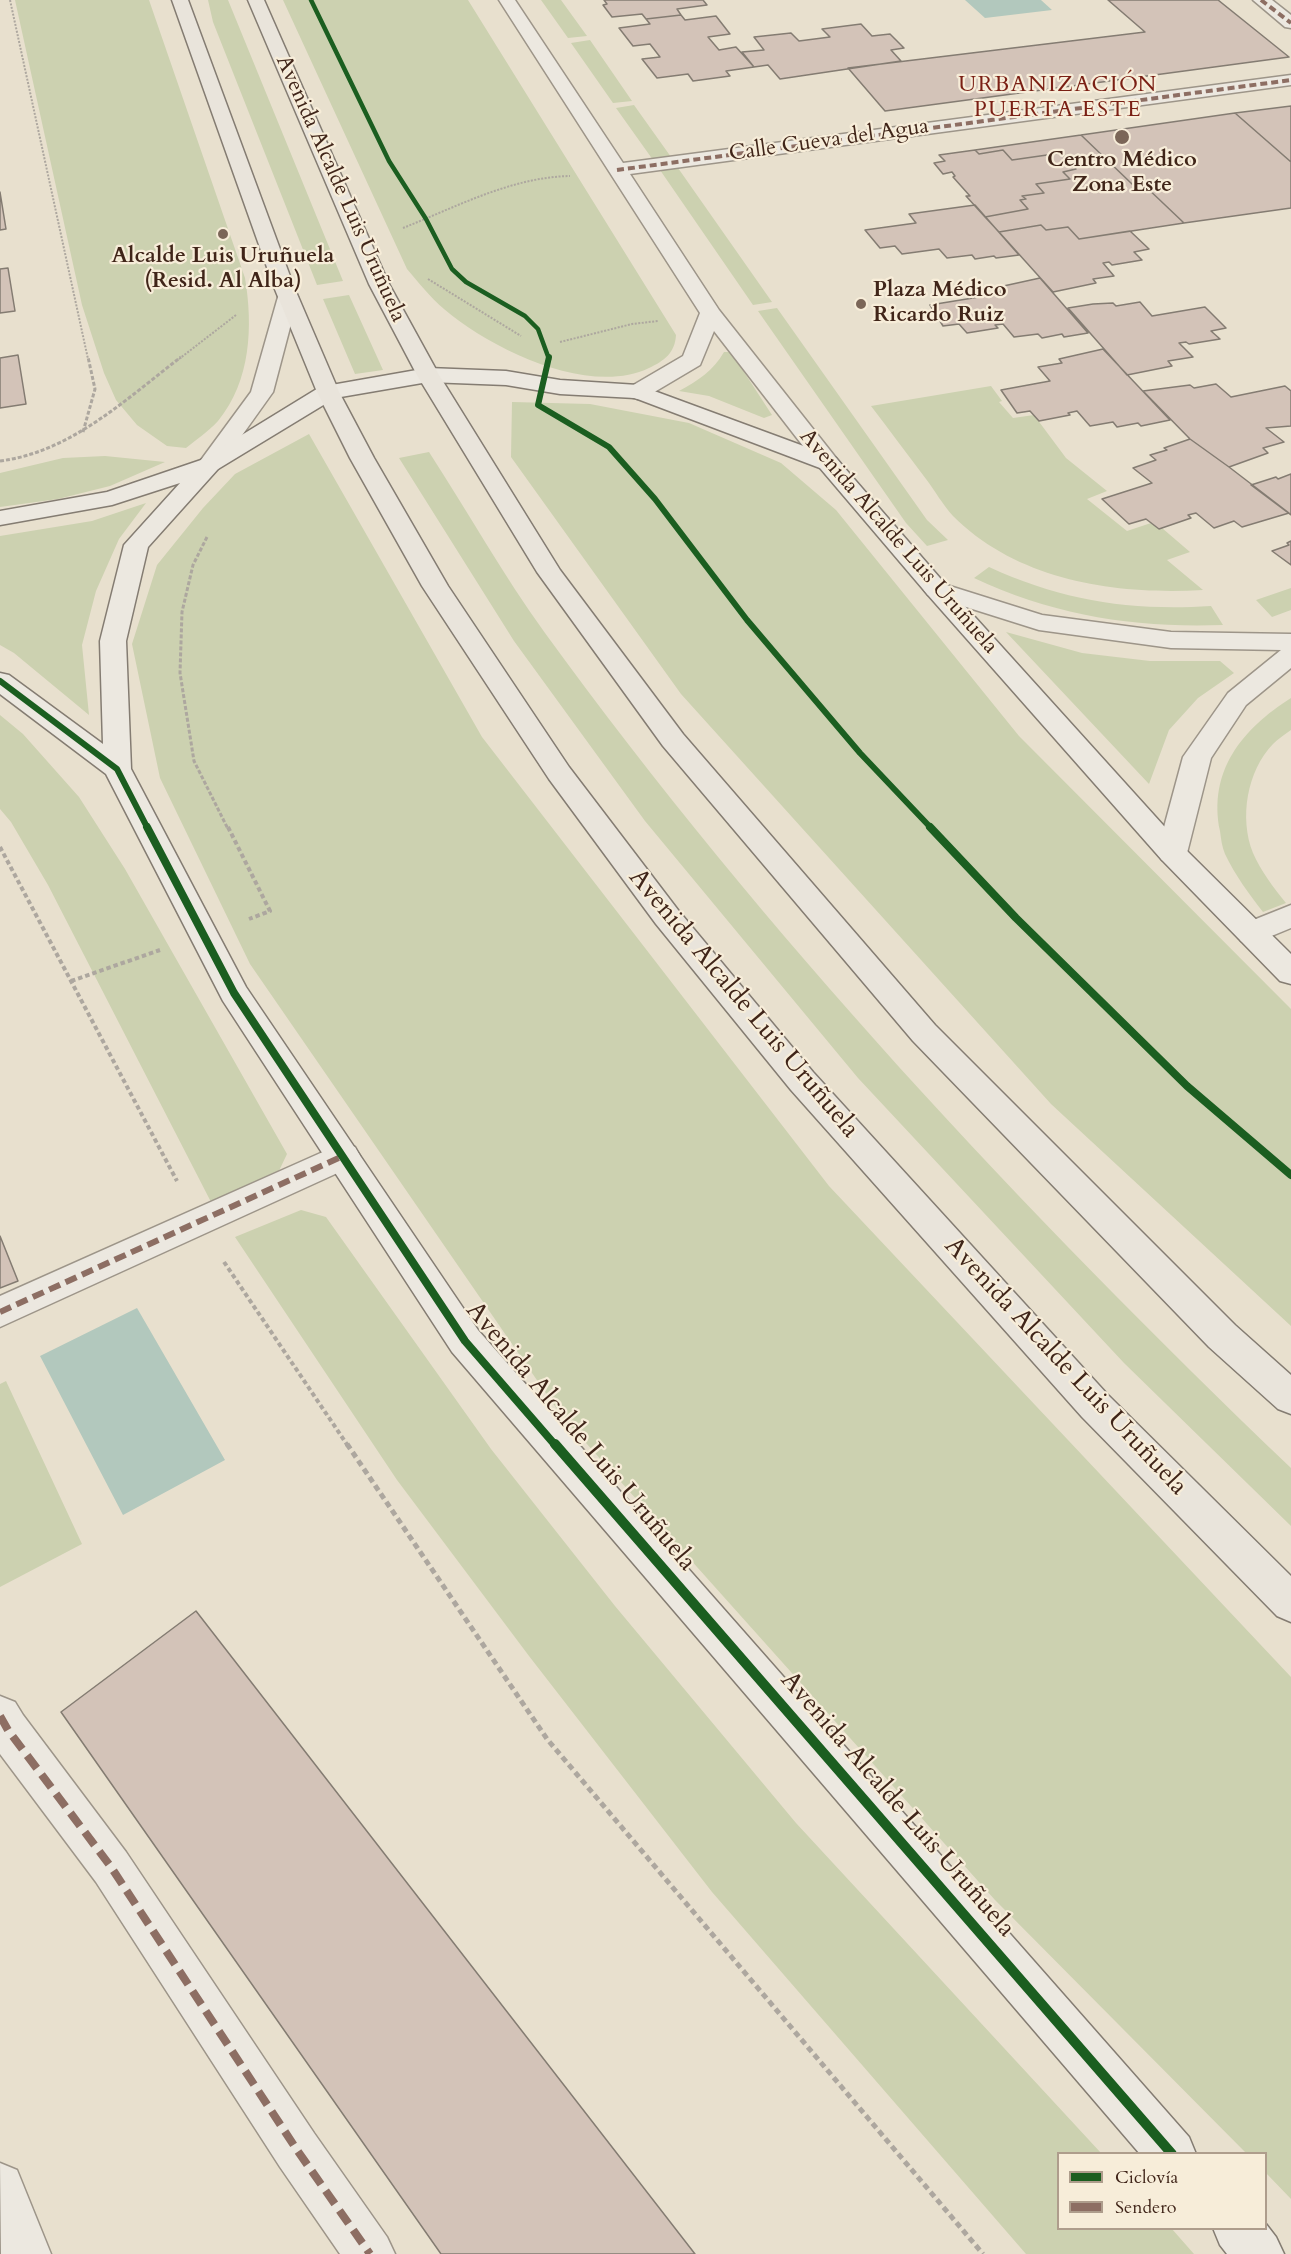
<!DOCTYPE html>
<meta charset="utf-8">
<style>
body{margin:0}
#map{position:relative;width:1291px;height:2254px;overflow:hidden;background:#e8e0ce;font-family:Cardo,serif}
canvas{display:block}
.legend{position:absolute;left:1057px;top:2152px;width:210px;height:78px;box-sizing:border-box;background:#f7edd9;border:2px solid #ae9d8c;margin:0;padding:8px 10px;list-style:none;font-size:18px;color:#402519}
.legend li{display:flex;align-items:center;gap:12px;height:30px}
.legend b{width:30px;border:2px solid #ae9d8c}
</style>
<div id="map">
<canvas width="1291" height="2254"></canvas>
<ul class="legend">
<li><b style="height:8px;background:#1b5e20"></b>Ciclovía</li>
<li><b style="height:8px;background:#8d6e63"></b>Sendero</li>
</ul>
</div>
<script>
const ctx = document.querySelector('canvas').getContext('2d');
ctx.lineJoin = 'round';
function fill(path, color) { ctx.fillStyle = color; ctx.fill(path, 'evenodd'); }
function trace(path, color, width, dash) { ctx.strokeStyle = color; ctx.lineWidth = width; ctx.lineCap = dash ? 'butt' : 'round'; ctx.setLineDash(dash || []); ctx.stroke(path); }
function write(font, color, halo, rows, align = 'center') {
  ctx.font = font + ' Cardo,serif'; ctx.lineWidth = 4.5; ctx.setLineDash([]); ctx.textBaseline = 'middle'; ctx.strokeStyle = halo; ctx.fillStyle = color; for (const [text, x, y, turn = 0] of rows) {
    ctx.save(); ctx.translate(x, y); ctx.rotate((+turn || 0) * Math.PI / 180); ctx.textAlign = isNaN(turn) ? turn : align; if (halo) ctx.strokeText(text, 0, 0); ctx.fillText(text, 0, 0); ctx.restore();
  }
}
fill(new Path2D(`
 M 15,0 L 149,0 L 245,278 C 253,326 251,381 218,421 C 209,431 196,440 186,448 L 167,446 L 137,425 L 116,400 L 104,373 L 82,305 Z
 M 208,0 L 228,0 L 343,281 L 317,285 L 213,22 Z
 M 283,0 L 468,0 L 676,335 C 675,353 664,361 649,368 C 589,397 491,349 444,309 C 430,297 419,283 407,269 Z
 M 541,0 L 561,0 L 587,36 L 568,38 Z
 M 590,40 L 632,101 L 613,103 L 571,43 Z
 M 634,105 L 671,157 L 653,160 L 616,108 Z
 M 678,168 L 772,302 L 753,305 L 660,170 Z
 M 349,295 L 383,370 L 355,374 L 323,299 Z
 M 777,308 L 927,520 L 948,540 L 927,546 L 906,523 L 758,311 Z
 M 724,352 L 731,352 L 772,415 L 764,418 L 709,396 L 679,391 C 699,380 713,371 724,352 Z
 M 991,386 L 1002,401 L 999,402 L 1013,418 L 1034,415 L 1066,458 L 1107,491 L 1087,499 L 1127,531 L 1151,523 L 1159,529 L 1162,528 L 1190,552 L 1167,560 L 1203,590 C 1116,595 1018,581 953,516 C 943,505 935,491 926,479 C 908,455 890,431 871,406 Z
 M 512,402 L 590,404 L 689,423 L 781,463 L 836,510 L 1019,736 L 1291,1009 L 1291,1326 L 1051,1104 L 681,694 L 511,457 Z
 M 309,434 L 482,737 L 829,1186 L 1291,1677 L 1291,2199 L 1266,2173 L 1266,2154 L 1246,2153 L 995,1900 L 561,1415 L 250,964 L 160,778 L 132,644 L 157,565 L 203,508 L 235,474 Z
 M 429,452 C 468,512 503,575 545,633 C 765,936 1022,1210 1291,1468 L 1291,1526 L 1124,1363 L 858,1078 L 645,821 L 514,641 L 399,458 Z
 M 105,456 L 165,462 L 110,486 L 58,499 L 0,507 L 0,473 L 63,458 Z
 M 146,503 L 119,539 L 96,591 L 82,645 L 89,715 L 14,653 L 0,645 L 0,536 L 92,521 Z
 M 989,567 C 1063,601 1130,611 1211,606 L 1223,625 C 1133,628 1056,616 974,578 Z
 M 1291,588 L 1291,610 L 1272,617 L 1256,600 Z
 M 1006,632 L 1082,653 L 1150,661 L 1220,661 L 1234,673 L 1198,698 L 1169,730 L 1149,784 Z
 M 1291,698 L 1291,730 C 1285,734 1278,739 1273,744 C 1247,771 1239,818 1253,853 C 1261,871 1273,887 1286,903 L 1263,912 C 1249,894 1235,875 1225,854 C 1222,847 1221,839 1220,831 C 1208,771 1242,729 1291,698 Z
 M 0,715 L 23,734 L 79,797 L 125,869 L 287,1154 L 277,1175 L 211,1202 L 48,885 L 11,822 L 0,809 Z
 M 301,1210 L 326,1217 L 491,1449 L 615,1606 L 796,1823 L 1101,2153 L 1058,2154 L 1058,2228 L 1172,2229 L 1194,2254 L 1026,2254 L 712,1892 L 529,1656 L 397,1480 L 235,1237 Z
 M 6,1381 L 82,1544 L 0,1587 L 0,1384 Z`), '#ccd1b0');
fill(new Path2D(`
 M 965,0 L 1041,0 L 1052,10 L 985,18 Z
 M 137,1308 L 225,1460 L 123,1515 L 40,1356 Z`), '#b2c8bd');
const building = new Path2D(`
 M 604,0 L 703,0 L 707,5 L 677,9 L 681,15 L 646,19 L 642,14 L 612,17 L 603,5 L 607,4 Z
 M 1108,0 L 1218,0 L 1289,57 L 885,111 L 848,68 L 1145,32 Z
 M 681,15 L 685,20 L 716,16 L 730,34 L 708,37 L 719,50 L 736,47 L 754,67 L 726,71 L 730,76 L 693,81 L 688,74 L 657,78 L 642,59 L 660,57 L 650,44 L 633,46 L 619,28 L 650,24 L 646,19 Z
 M 861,24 L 872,36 L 890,34 L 904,48 L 891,50 L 901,61 L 780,79 L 768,65 L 754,67 L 742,52 L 764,50 L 754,37 L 791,33 L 799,41 L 830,37 L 822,29 Z
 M 1291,106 L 1291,162 L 1235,113 Z
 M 1235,113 L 1291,162 L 1291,208 L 1184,223 L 1144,185 L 1132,184 L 1081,135 Z
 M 1081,135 L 1132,184 L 1144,185 L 1184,223 L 1079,239 L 1068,227 L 1046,230 L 1041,225 L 999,232 L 985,217 L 1028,209 L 1020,200 L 1026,199 L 1022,196 L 1044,193 L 1036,184 L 1070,179 L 1063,172 L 1076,169 L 1061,153 L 1012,160 L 1003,150 L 979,154 L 975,150 Z
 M 975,150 L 979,154 L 1003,150 L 1012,160 L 1061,153 L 1076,169 L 1063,172 L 1070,179 L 1036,184 L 1044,193 L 1022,196 L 1026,199 L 1020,200 L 1028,209 L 985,217 L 966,196 L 970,196 L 953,177 L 955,176 L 952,172 L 943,174 L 934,163 L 945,161 L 939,155 Z
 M 0,192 L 6,229 L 0,230 Z
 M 975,205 L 1019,255 L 996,258 L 994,256 L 975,259 L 972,255 L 947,258 L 939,249 L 902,254 L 895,246 L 880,248 L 865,230 L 916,223 L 909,214 Z
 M 1041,225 L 1046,230 L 1068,227 L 1079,239 L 1130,231 L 1149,249 L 1134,252 L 1142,260 L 1112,265 L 1109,262 L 1103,263 L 1114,276 L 1093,279 L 1096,283 L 1053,292 L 999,232 Z
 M 8,268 L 15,311 L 0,313 L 0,269 Z
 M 1040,278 L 1088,333 L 1064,337 L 1062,334 L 1042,338 L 1038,334 L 1014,337 L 1003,324 L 995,325 L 998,328 L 967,333 L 959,324 L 943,326 L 930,305 L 979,297 L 978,295 L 1002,292 L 999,287 Z
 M 1140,302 L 1152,316 L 1205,307 L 1226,328 L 1211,331 L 1220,339 L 1189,344 L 1186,342 L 1179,343 L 1193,357 L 1168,361 L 1172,366 L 1127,375 L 1068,308 L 1093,304 L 1113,303 L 1116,306 Z
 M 1103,349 L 1170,420 L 1141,426 L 1138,423 L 1117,427 L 1113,422 L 1090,426 L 1077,411 L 1068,413 L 1070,415 L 1039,421 L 1030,411 L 1017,413 L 1001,390 L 1050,381 L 1038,367 L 1062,363 L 1059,359 Z
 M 18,355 L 26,404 L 0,408 L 0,358 Z
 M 1216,384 L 1231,397 L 1285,386 L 1291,391 L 1291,426 L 1266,428 L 1284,442 L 1263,448 L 1268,453 L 1229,467 L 1190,439 L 1143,391 L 1190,385 L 1194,388 Z
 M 1190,439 L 1229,467 L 1289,513 L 1242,527 L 1234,521 L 1214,528 L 1196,513 L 1188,515 L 1191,518 L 1159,529 L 1146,519 L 1129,524 L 1102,499 L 1152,483 L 1133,468 L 1156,460 L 1150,455 L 1167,450 L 1164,448 Z
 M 1291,474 L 1291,515 L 1251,485 L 1276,477 L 1278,479 Z
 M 1291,541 L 1291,565 L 1272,551 L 1289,545 L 1287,543 Z
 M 0,1236 L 18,1281 L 0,1288 Z
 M 196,1611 L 695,2254 L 441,2254 L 61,1712 Z`);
fill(building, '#d3c3b8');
trace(building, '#847c72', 1.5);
const lane = new Path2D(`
 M 1291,905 L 1291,928 L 1252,944 L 1241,941 L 1237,933 L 1241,925 Z`);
const street = new Path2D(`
 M 499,0 L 515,0 L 623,163 L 1291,75 L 1291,85 L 630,174 L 719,310 L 840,463 L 836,468 L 828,470 L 820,468 L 714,331 L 700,365 L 646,397 L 638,399 L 630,397 L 627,392 L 630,387 L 683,356 L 700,313 Z
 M 1253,0 L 1272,0 L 1291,15 L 1291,28 L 1285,27 Z
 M 288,291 L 295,293 L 298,297 L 273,392 L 218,469 L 210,471 L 202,469 L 198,464 L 251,392 L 278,297 L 281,293 Z
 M 937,582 L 1042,615 L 1171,632 L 1291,634 L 1291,668 L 1246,705 L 1211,758 L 1187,853 L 1182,860 L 1172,863 L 1162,860 L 1157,853 L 1183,757 L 1228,693 L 1281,650 L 1171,648 L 1039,630 L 928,595 L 924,590 L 928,585 Z
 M 343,1143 L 355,1147 L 360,1156 L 355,1165 L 0,1327 L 0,1296 Z
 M 0,1696 L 15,1702 L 23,1715 L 126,1852 L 314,2133 L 387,2237 L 395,2254 L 340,2254 L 280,2167 L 96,1882 L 0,1754 Z
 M 0,2163 L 17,2170 L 51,2254 L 1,2254 Z`);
const secondary = new Path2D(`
 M 428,368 L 506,371 L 560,380 L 638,385 L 836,458 L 946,585 L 1182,846 L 1291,954 L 1291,984 L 1280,981 L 1162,860 L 928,595 L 820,468 L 635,398 L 560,394 L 506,385 L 428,382 L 335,398 L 218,469 L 148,547 L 126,641 L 131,769 L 246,987 L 478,1330 L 1189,2137 L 1196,2154 L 1140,2154 L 452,1352 L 223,1001 L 106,774 L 0,694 L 0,673 L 9,675 L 103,744 L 100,641 L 124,545 L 180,483 L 112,505 L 0,525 L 0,511 L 107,492 L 201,460 L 320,387 Z
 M 1266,2224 L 1276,2237 L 1284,2254 L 1227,2254 L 1220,2245 L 1213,2228 L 1266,2228 Z`);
const primary = new Path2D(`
 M 172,0 L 188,0 L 294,287 L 339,392 L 374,458 L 448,586 L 569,767 L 678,910 L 813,1072 L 1108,1395 L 1291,1576 L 1291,1622 L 1277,1616 L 1082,1417 L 791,1090 L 656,924 L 549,779 L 422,586 L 350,458 L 317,392 L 274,287 Z
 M 248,0 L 264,0 L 389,284 L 439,375 L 560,570 L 683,734 L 935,1025 L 1235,1325 L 1291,1375 L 1291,1414 L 1278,1409 L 1209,1347 L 913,1041 L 663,746 L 537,572 L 417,375 L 369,284 Z`);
trace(lane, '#9d9589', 3);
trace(street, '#9d9589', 3);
trace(secondary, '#847c72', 3);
trace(primary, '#847c72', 3);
trace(new Path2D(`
 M 10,0 L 88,359
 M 403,228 C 456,207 512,177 570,176
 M 428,279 L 521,336
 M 560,342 L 632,324 L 658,321
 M 179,359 L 236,315`), '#ada79f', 2, [2, 1.5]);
trace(new Path2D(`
 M 83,432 L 95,389 L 88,357
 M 0,461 C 71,452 126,399 181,357
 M 207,537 L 193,565 L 182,612 L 180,673 L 194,761 L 228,829`), '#ada79f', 3, [4, 2]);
trace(new Path2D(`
 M 228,827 L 270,911 L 249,919
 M 0,847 L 177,1181
 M 71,981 L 160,950
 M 224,1262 L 348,1446`), '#ada79f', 4, [4.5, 3]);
trace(new Path2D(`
 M 347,1444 L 547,1739 L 983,2254`), '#ada79f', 5, [6, 4]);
fill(lane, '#ece8e0');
fill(street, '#ece8e0');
fill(secondary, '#ece8e0');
fill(primary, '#e9e4db');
trace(new Path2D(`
 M 1261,0 L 1291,23
 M 617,170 L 1291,80`), '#8d6e63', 4, [7, 4]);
trace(new Path2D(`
 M 0,1312 L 343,1156`), '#8d6e63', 6, [12, 6]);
trace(new Path2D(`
 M 0,1716 L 8,1730 L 111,1867 L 297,2150 L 370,2254`), '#8d6e63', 8, [16, 8]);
trace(new Path2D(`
 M 311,0 L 389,161 L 426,219 L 452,269 L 466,282 L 525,316 L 538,329 L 549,359`), '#1b5e20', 4.5);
trace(new Path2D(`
 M 549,357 L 538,405 L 609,447 L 655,499 L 747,620 L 860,753 L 932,829
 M 0,681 L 117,769 L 148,829`), '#1b5e20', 6);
trace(new Path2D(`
 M 147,827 L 234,993 L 465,1341 L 556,1446
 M 930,827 L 1016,918 L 1187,1086 L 1291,1175`), '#1b5e20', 8);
trace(new Path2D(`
 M 555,1444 L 1172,2154`), '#1b5e20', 10);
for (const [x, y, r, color] of [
 [1122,137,8,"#7b6658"],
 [223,234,6,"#7b6658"],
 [861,304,6,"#7b6658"]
]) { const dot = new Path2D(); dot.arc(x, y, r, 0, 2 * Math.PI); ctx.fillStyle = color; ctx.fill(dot); trace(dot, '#f7edd9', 2); }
ctx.letterSpacing = '1.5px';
write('22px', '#7a1f14', '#f7edd9', [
 ["URBANIZACIÓN",1058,86],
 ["PUERTA ESTE",1058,111]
]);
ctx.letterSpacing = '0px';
write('22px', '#402519', '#f7edd9', [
 ["Calle Cueva del Agua",829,141,-8],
 ["Avenida Alcalde Luis Uruñuela",340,189,66],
 ["Avenida Alcalde Luis Uruñuela",898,542,49]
]);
write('bold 22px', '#402519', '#f7edd9', [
 ["Centro Médico",1122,161],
 ["Zona Este",1122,186],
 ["Alcalde Luis Uruñuela",223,257],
 ["(Resid. Al Alba)",223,282],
 ["Plaza Médico",873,291,"left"],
 ["Ricardo Ruiz",873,316,"left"]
]);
write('26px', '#402519', '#f7edd9', [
 ["Avenida Alcalde Luis Uruñuela",743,1004,50],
 ["Avenida Alcalde Luis Uruñuela",1065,1367,47],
 ["Avenida Alcalde Luis Uruñuela",580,1437,50],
 ["Avenida Alcalde Luis Uruñuela",897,1805,49]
]);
</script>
